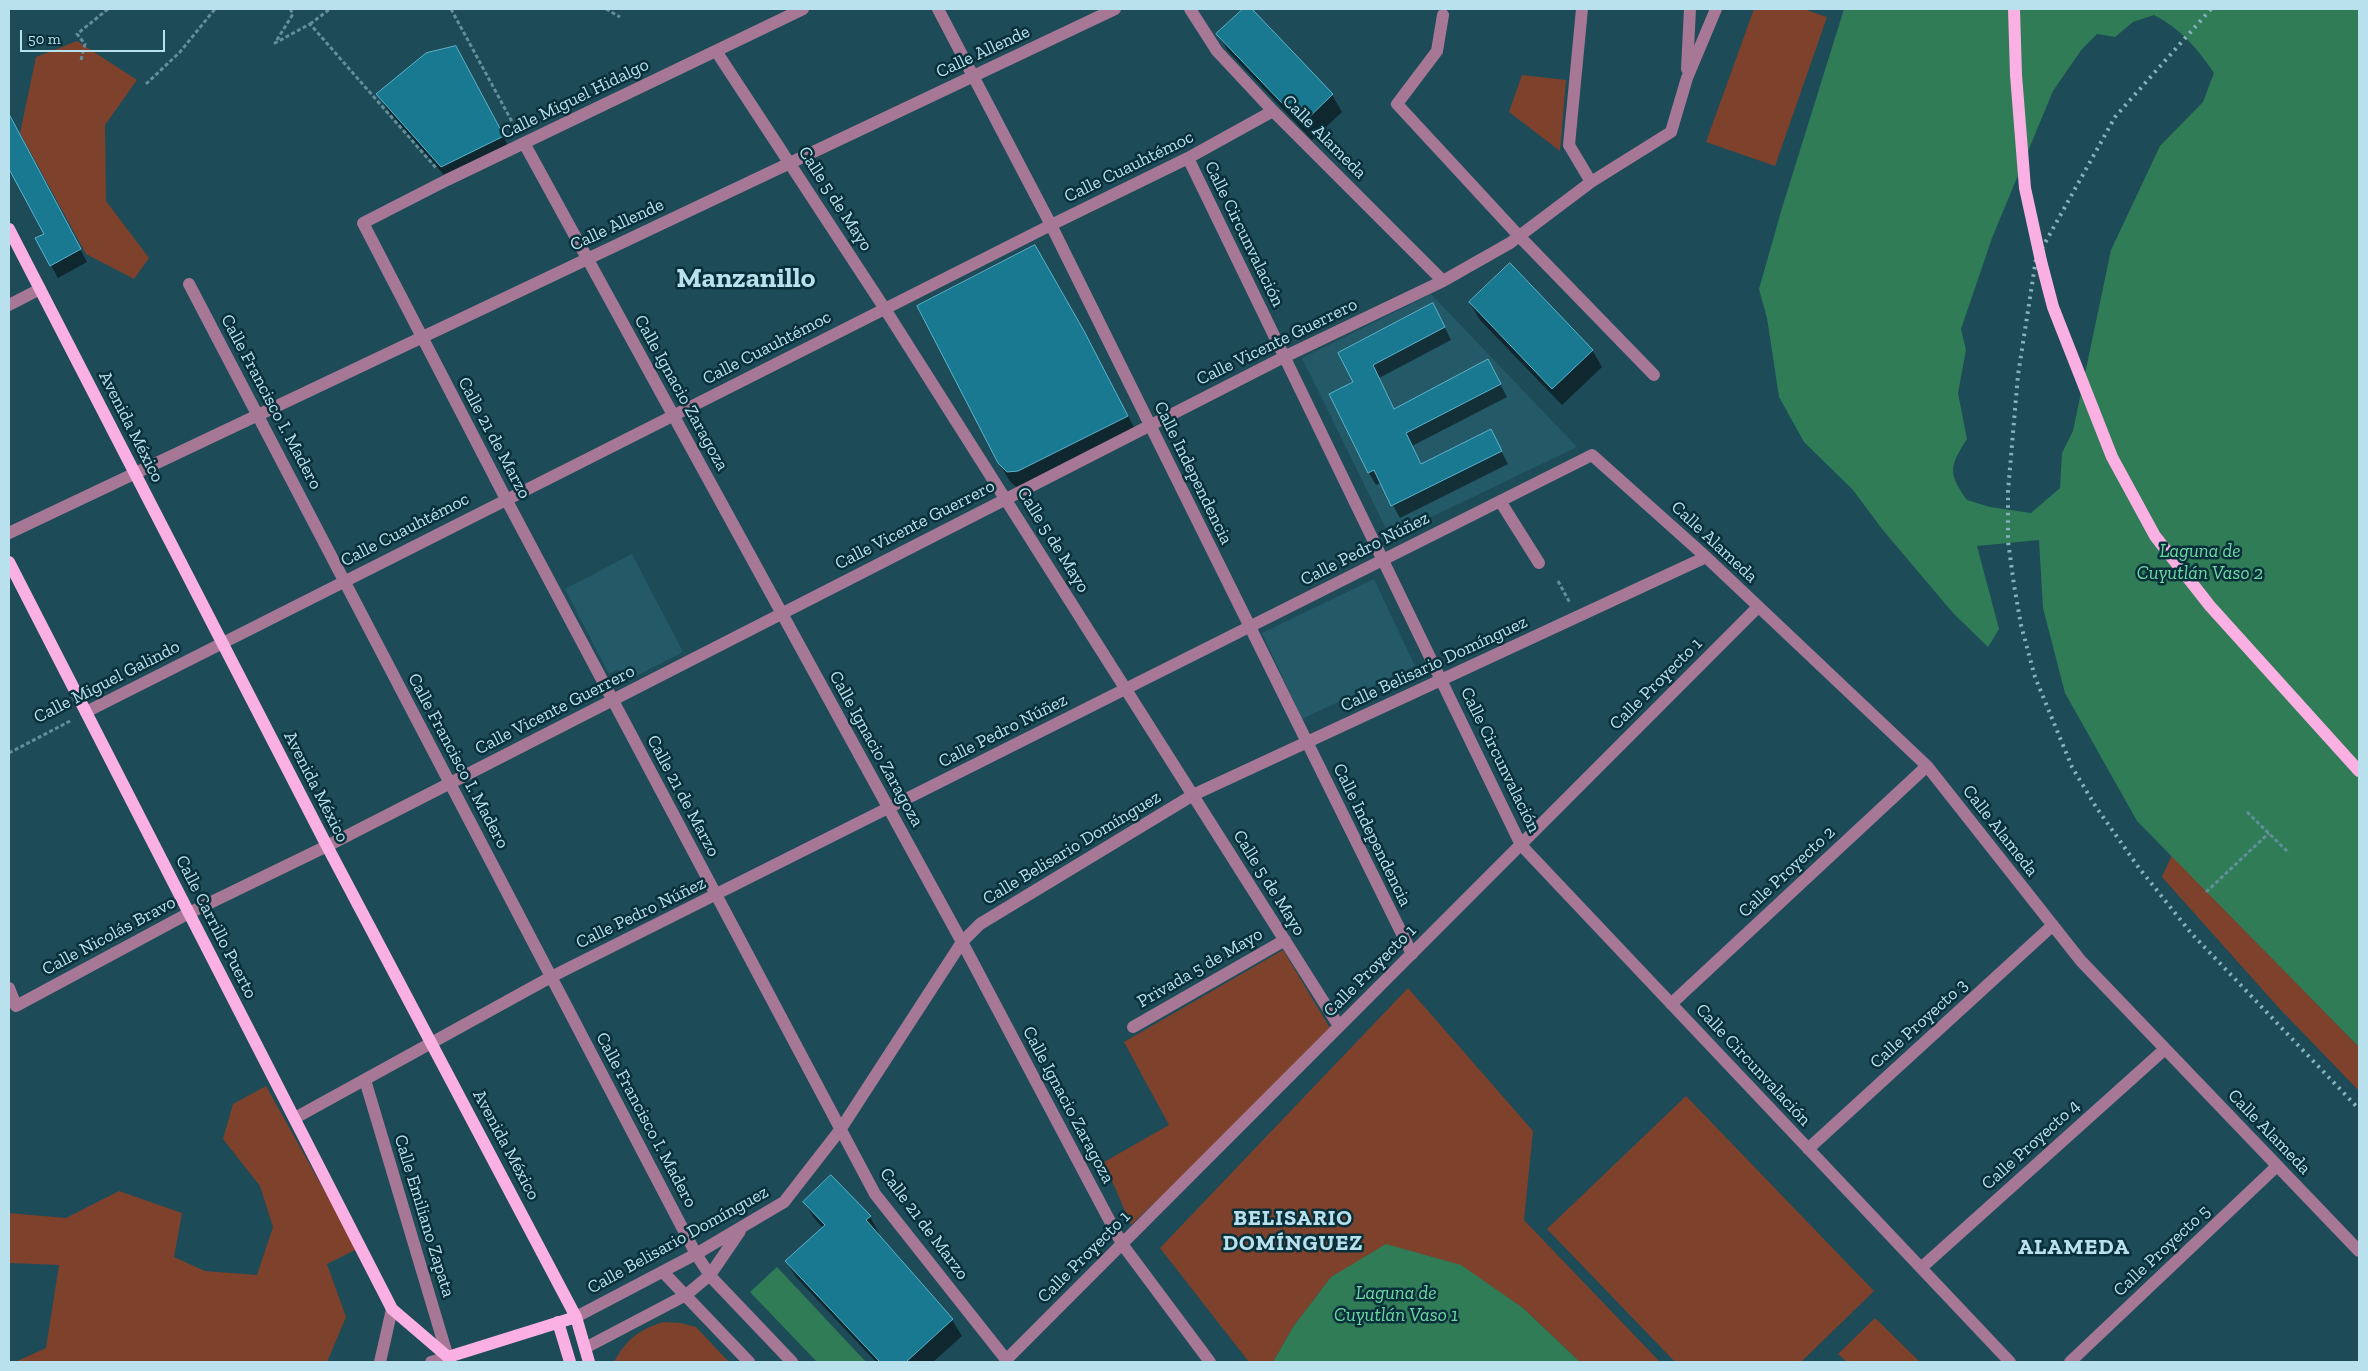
<!DOCTYPE html>
<meta charset="utf-8">
<style>
body{margin:0}
#map{position:relative;width:2368px;height:1371px;overflow:hidden;background:#1d4b58;font-family:"Zilla Slab",serif}
canvas{display:block}
.frame{position:absolute;inset:0;border:10px solid #b8e0ed;pointer-events:none}
.scale{position:absolute;left:20px;top:30px;width:145px;height:22px;box-sizing:border-box;border:2px solid #b8e0ed;border-top:0;padding-left:6px;font-size:15px;line-height:18px;white-space:nowrap;color:#b8e0ed;-webkit-text-stroke:4px #09303a;paint-order:stroke}
</style>
<div id="map">
<canvas width="2368" height="1371"></canvas>
<div class="frame"></div>
<div class="scale">50 m</div>
</div>
<script>
const ctx = document.querySelector('canvas').getContext('2d');
ctx.lineJoin = 'round';
function fill(path, color) { ctx.fillStyle = color; ctx.fill(path, 'evenodd'); }
function trace(path, color, width, dash) { ctx.strokeStyle = color; ctx.lineWidth = width; ctx.lineCap = dash ? 'butt' : 'round'; ctx.setLineDash(dash || []); ctx.stroke(path); }
function write(font, color, halo, rows, align = 'center') {
  ctx.font = font + ' "Zilla Slab",serif'; ctx.lineWidth = 5; ctx.setLineDash([]); ctx.textBaseline = 'middle'; ctx.strokeStyle = halo; ctx.fillStyle = color; for (const [text, x, y, turn = 0] of rows) {
    ctx.save(); ctx.translate(x, y); ctx.rotate((+turn || 0) * Math.PI / 180); ctx.textAlign = isNaN(turn) ? turn : align; if (halo) ctx.strokeText(text, 0, 0); ctx.fillText(text, 0, 0); ctx.restore();
  }
}
fill(new Path2D(`
 M 1431,294 L 1577,447 L 1390,537 L 1302,358 Z
 M 632,554 L 683,652 L 625,682 L 618,669 L 609,674 L 565,589 Z
 M 1374,579 L 1415,666 L 1302,719 L 1262,633 Z`), '#245967');
fill(new Path2D(`
 M 1754,9 L 1803,9 L 1827,17 L 1775,166 L 1706,142 Z
 M 77,41 L 137,80 L 105,125 L 106,201 L 149,258 L 134,279 L 86,254 L 20,133 L 36,57 Z
 M 1522,75 L 1566,80 L 1560,151 L 1509,112 Z
 M 2172,855 L 2359,1047 L 2359,1091 L 2278,1007 L 2162,877 Z
 M 1283,950 L 1333,1033 L 1131,1225 L 1104,1162 L 1169,1125 L 1124,1042 Z
 M 1408,988 L 1533,1131 L 1524,1220 L 1660,1362 L 1580,1362 L 1523,1308 L 1331,1277 L 1293,1327 L 1273,1362 L 1249,1362 L 1160,1248 Z
 M 266,1086 L 357,1249 L 327,1264 L 346,1317 L 327,1362 L 15,1362 L 46,1348 L 59,1265 L 9,1263 L 9,1213 L 66,1218 L 119,1191 L 182,1213 L 174,1257 L 205,1271 L 257,1275 L 273,1227 L 260,1186 L 223,1139 L 233,1104 Z
 M 1686,1096 L 1874,1291 L 1801,1362 L 1675,1362 L 1547,1229 Z
 M 1875,1318 L 1920,1362 L 1847,1362 L 1838,1354 Z
 M 664,1322 L 681,1323 L 696,1327 L 729,1362 L 614,1362 C 626,1340 639,1329 664,1322 Z`), '#7d412c');
fill(new Path2D(`
 M 1844,9 L 2359,9 L 2359,1047 L 2137,821 L 2065,693 L 2043,608 L 2039,540 L 1977,546 L 1999,629 L 1988,647 L 1953,613 L 1882,529 L 1853,490 L 1804,442 L 1779,397 L 1767,318 L 1759,289 L 1782,208 ZM 2154,15 C 2180,28 2198,49 2214,73 L 2203,102 L 2160,146 L 2111,250 L 2073,431 L 2062,453 L 2060,488 L 2031,513 L 1990,507 L 1967,500 C 1948,473 1949,467 1967,439 L 1958,393 L 1966,350 L 1961,329 L 1992,238 L 2053,91 L 2082,49 L 2097,34 L 2115,37 L 2133,22 Z
 M 1386,1244 L 1461,1265 L 1523,1308 L 1580,1362 L 1273,1362 L 1293,1327 L 1331,1277 Z
 M 777,1267 L 866,1362 L 817,1362 L 750,1292 Z`), '#2f7c57');
fill(new Path2D(`
 M 1245,9 L 1250,9 L 1332,95 L 1342,112 L 1312,140 L 1228,51 L 1218,34 Z
 M 466,65 L 512,153 L 451,183 L 388,111 L 378,94 Z
 M 17,132 L 87,262 L 58,278 L 51,265 L 45,234 L 9,166 L 9,137 Z
 M 1470,303 L 1592,350 L 1602,367 L 1562,405 L 1480,320 Z
 M 1440,318 L 1451,340 L 1379,378 L 1395,410 L 1494,373 L 1507,397 L 1412,446 L 1422,465 L 1491,431 L 1508,464 L 1400,518 L 1381,483 L 1376,485 L 1369,473 L 1331,395 L 1355,383 L 1340,354 Z
 M 1093,350 L 1137,433 L 1018,489 L 1009,480 L 999,462 Z
 M 804,1202 L 870,1217 L 879,1233 L 878,1235 L 952,1320 L 962,1336 L 933,1362 L 876,1362 L 796,1277 L 786,1261 L 823,1228 L 814,1218 Z`), '#0007');
const building = new Path2D(`
 M 1243,9 L 1252,9 L 1333,94 L 1302,124 L 1216,34 Z
 M 456,46 L 504,136 L 441,167 L 376,94 L 426,53 Z
 M 9,114 L 81,249 L 50,266 L 35,238 L 44,234 L 9,169 Z
 M 1035,245 L 1084,331 L 1128,416 L 1018,471 L 1007,472 L 998,463 L 917,306 Z
 M 1510,263 L 1593,350 L 1552,389 L 1469,302 Z
 M 1433,303 L 1445,327 L 1373,365 L 1394,409 L 1488,359 L 1501,384 L 1406,433 L 1421,464 L 1491,429 L 1502,451 L 1391,506 L 1374,470 L 1368,473 L 1329,394 L 1353,382 L 1338,353 Z
 M 831,1175 L 871,1216 L 866,1220 L 953,1319 L 906,1362 L 880,1362 L 785,1261 L 825,1225 L 803,1202 Z`);
fill(building, '#187991');
trace(building, '#5db3cd', 1);
trace(new Path2D(`
 M 290,9 L 293,14 L 275,43 L 310,24 L 437,169
 M 451,9 L 516,129
 M 606,9 L 620,17
 M 310,24 L 330,9
 M 81,60 L 85,44 L 77,34 L 108,9
 M 146,84 L 180,52 L 215,9
 M 1558,581 L 1570,603
 M 9,753 L 72,720
 M 2247,812 L 2289,853
 M 2206,892 L 2269,833`), '#638e9b', 3, [4, 2.5]);
trace(new Path2D(`
 M 803,9 L 447,180 L 363,223 L 506,499 L 875,1194 L 1008,1362
 M 938,9 L 1051,225 L 1412,954
 M 1190,9 L 1217,51 L 1273,111 L 1443,281
 M 1582,9 L 1569,145 L 1591,182
 M 1443,15 L 1437,51 L 1397,104 L 1519,236 L 1654,375
 M 716,51 L 885,309 L 1339,1026
 M 1687,69 L 1690,9
 M 524,143 L 962,942 L 1122,1244 L 1210,1362
 M 1188,158 L 1521,845 L 2010,1362
 M 189,284 L 696,1254 L 711,1277 L 792,1362
 M 9,305 L 40,289
 M 1500,501 L 1539,563
 M 9,533 L 1115,9
 M 86,712 L 1051,225 L 1188,158 L 1273,111
 M 9,988 L 16,1006 L 189,913 L 327,846 L 1284,357 L 1443,281 L 1510,243 L 1591,182 L 1671,132 L 1687,78 L 1716,9
 M 1671,1004 L 1927,766
 M 1133,1027 L 1285,940
 M 365,1080 L 449,1361
 M 295,1118 L 551,977 L 1592,455 L 1706,557 L 1927,766 L 2081,961 L 2359,1251
 M 1808,1149 L 2053,925
 M 1921,1268 L 2165,1049
 M 663,1272 L 749,1362
 M 576,1317 L 696,1254 L 784,1202 L 840,1130 L 962,942 L 980,924 L 1193,795 L 1706,557
 M 585,1348 L 686,1295 L 710,1275 L 740,1231
 M 1006,1360 L 1758,607
 M 380,1362 L 392,1309
 M 431,1362 L 448,1357
 M 2070,1362 L 2277,1166`), '#a67896', 12);
trace(new Path2D(`
 M 9,229 L 327,846 L 576,1317 L 589,1362
 M 9,562 L 392,1309 L 448,1357 L 576,1317
 M 558,1322 L 570,1362`), '#fab0e2', 12);
trace(new Path2D(`
 M 2211,9 L 2115,117 L 2036,259 L 2018,375 L 2008,491 L 2008,541 L 2014,585 L 2021,625 L 2035,677 L 2072,767 L 2096,807 L 2139,868 L 2191,933 L 2359,1109`), '#87b1be', 4, [2.5, 5]);
trace(new Path2D(`
 M 2014,9 L 2016,75 L 2025,188 L 2041,261 L 2053,307 L 2112,457 L 2155,536 L 2210,606 L 2359,771`), '#fab0e2', 12);
write('18px', '#b8e0ed', '#09303a', [
 ["Calle Allende",983,52,-25],
 ["Calle Miguel Hidalgo",575,99,-26],
 ["Calle Alameda",1324,137,45],
 ["Calle Cuauhtémoc",1129,167,-26],
 ["Calle 5 de Mayo",835,199,57],
 ["Calle Allende",617,225,-25],
 ["Calle Circunvalación",1244,234,64],
 ["Calle Vicente Guerrero",1277,342,-26],
 ["Calle Cuauhtémoc",767,348,-27],
 ["Calle Ignacio Zaragoza",681,393,61],
 ["Calle Francisco I. Madero",271,402,62],
 ["Avenida México",131,427,63],
 ["Calle 21 de Marzo",494,438,62],
 ["Calle Independencia",1193,473,64],
 ["Calle Vicente Guerrero",915,525,-27],
 ["Calle Cuauhtémoc",405,530,-27],
 ["Calle 5 de Mayo",1053,540,58],
 ["Calle Alameda",1714,542,43],
 ["Calle Pedro Núñez",1365,549,-27],
 ["Calle Belisario Domínguez",1434,664,-25],
 ["Calle Miguel Galindo",107,682,-27],
 ["Calle Proyecto 1",1656,684,-45],
 ["Calle Vicente Guerrero",555,710,-27],
 ["Calle Pedro Núñez",1003,731,-27],
 ["Calle Ignacio Zaragoza",876,749,61],
 ["Calle Circunvalación",1500,760,64],
 ["Calle Francisco I. Madero",458,761,62],
 ["Avenida México",316,787,63],
 ["Calle 21 de Marzo",683,796,62],
 ["Calle Alameda",2000,831,52],
 ["Calle Independencia",1372,835,64],
 ["Calle Belisario Domínguez",1072,848,-31],
 ["Calle Proyecto 2",1787,872,-43],
 ["Calle 5 de Mayo",1269,883,58],
 ["Calle Pedro Núñez",641,913,-26],
 ["Calle Carrillo Puerto",216,927,63],
 ["Calle Nicolás Bravo",109,936,-28],
 ["Privada 5 de Mayo",1200,968,-30],
 ["Calle Proyecto 1",1370,971,-45],
 ["Calle Proyecto 3",1919,1024,-42],
 ["Calle Circunvalación",1753,1065,47],
 ["Calle Ignacio Zaragoza",1068,1105,62],
 ["Calle Francisco I. Madero",646,1120,62],
 ["Calle Alameda",2269,1132,46],
 ["Avenida México",506,1145,62],
 ["Calle Proyecto 4",2031,1145,-42],
 ["Calle Emiliano Zapata",424,1216,73],
 ["Calle 21 de Marzo",924,1224,53],
 ["Calle Belisario Domínguez",678,1240,-29],
 ["Calle Proyecto 5",2162,1251,-43],
 ["Calle Proyecto 1",1084,1257,-45]
]);
write('italic 19px', '#6fd9a3', '#09303a', [
 ["Laguna de",2200,552],
 ["Cuyutlán Vaso 2",2200,574],
 ["Laguna de",1396,1294],
 ["Cuyutlán Vaso 1",1396,1316]
]);
ctx.letterSpacing = '1px';
write('bold 22px', '#b8e0ed', '#09303a', [
 ["BELISARIO",1293,1219],
 ["DOMÍNGUEZ",1293,1244],
 ["ALAMEDA",2074,1248]
]);
ctx.letterSpacing = '0px';
write('bold 28px', '#b8e0ed', '#09303a', [
 ["Manzanillo",746,279]
]);
</script>
